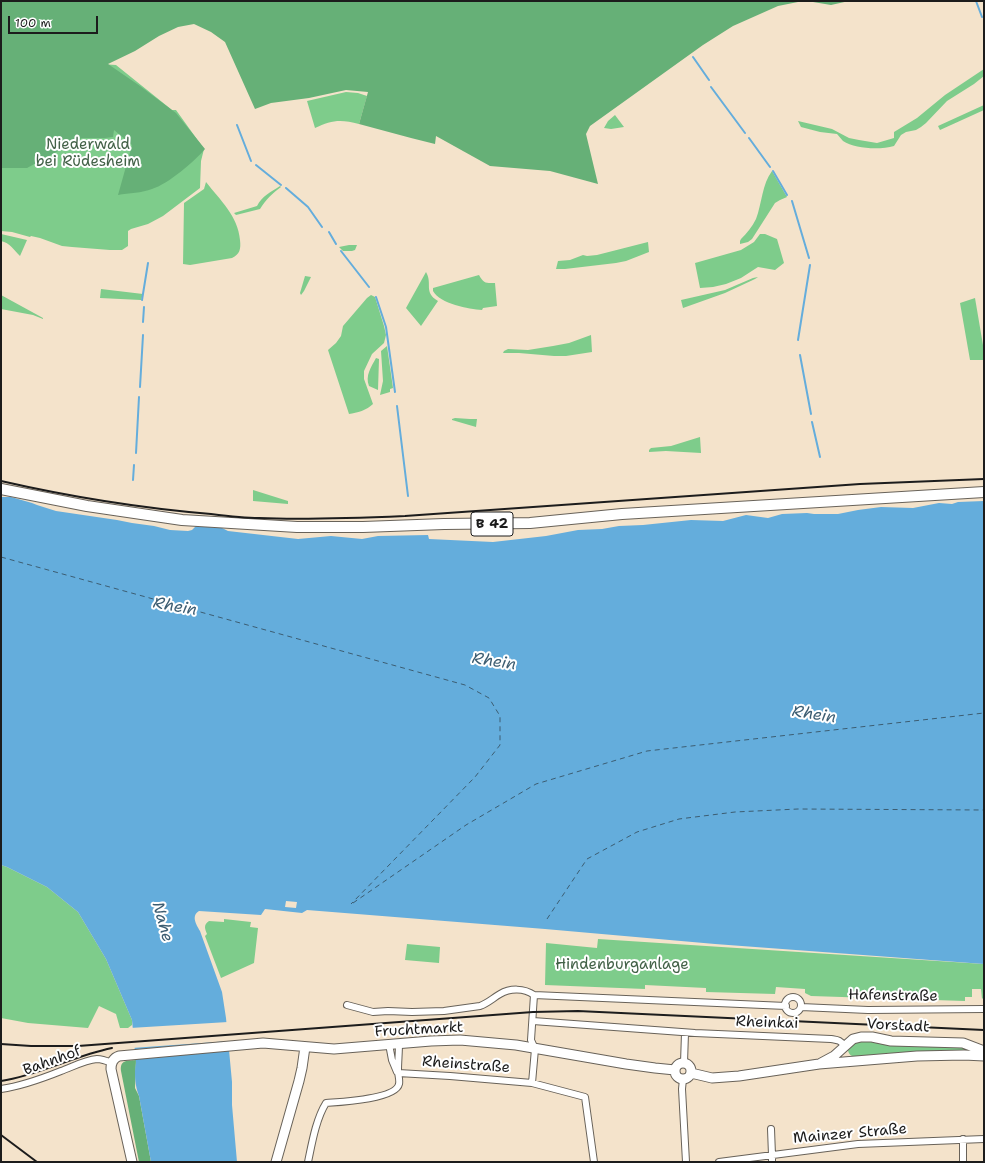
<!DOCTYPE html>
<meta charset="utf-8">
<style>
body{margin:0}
#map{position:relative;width:985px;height:1163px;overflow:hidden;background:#f4e3cb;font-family:"Shantell Sans",sans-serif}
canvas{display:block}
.frame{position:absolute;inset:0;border:2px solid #1c1c1c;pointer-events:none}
.scale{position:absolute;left:8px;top:16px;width:90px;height:18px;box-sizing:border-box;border:2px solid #1c1c1c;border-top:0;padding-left:5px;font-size:12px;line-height:14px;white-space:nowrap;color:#1c1c1c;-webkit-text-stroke:3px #fff;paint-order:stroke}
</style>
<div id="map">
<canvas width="985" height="1163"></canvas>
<div class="frame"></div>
<div class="scale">100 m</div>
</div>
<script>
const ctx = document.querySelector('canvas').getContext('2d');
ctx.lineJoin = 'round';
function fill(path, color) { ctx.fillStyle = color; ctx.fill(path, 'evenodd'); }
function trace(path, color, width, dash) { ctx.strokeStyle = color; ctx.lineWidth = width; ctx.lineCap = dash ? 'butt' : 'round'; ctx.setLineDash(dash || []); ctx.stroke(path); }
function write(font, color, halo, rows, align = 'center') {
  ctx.font = font + ' "Shantell Sans",sans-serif'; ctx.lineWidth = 4; ctx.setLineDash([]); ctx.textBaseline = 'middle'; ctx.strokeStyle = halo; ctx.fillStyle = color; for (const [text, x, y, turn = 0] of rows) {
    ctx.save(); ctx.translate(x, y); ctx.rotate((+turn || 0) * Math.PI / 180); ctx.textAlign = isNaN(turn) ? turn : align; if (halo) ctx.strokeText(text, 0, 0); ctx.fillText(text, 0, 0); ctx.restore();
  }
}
fill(new Path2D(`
 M 1,44 L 101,64 L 116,65 L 172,110 L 176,110 L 204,149 L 201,161 L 200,188 L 163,216 L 148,224 L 131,229 L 128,231 L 128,246 L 122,250 L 110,250 L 72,247 L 62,246 L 40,238 L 31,236 L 30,237 L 12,232 L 1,231 Z
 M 984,69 L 984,76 L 974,84 L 947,101 L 926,123 L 921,127 L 916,130 L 906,132 L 901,135 L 894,146 C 880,150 855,149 843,141 C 841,139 839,136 837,134 L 820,132 L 801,127 L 798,121 L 832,129 L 849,138 L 859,140 L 877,143 L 894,138 L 894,132 L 917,118 L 945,95 Z
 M 346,92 L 358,93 L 367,96 L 359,124 C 341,119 331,120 315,128 L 307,101 Z
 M 984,105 L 984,110 L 940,130 L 938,126 Z
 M 615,115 L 624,127 L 611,129 L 604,128 L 608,121 Z
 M 772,171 L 787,197 L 780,200 L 775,203 L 752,239 L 748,242 L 740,244 L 740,241 L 741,239 C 747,233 752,227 756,219 C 762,203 762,184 772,171 Z
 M 206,182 C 220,200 238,216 240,240 C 241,249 240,254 232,258 L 190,265 L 183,264 L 184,203 L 204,189 Z
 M 280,186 L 281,187 C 273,193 266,199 260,209 L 236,215 L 234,213 L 257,206 C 262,196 271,192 280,186 Z
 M 1,234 L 27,240 L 20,256 C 14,250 10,243 1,241 Z
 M 760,234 L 765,234 L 777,239 L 784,263 L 775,270 L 758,267 L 741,278 L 726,284 L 713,287 L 700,288 L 695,263 L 741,250 L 754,242 Z
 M 648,242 L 649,252 L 626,261 L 616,263 L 565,269 L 556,269 L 558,261 L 570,260 L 583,255 L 587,256 L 597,255 Z
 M 349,245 L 357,245 L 355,250 L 352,251 L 343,251 L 339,247 Z
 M 426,272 C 433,284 423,292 438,301 L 421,326 L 406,308 Z
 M 479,275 C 484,284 486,283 495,283 L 497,306 L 483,308 L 482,310 C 469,309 440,304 433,291 L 433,288 Z
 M 305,276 L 311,277 L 304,291 L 301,295 L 300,293 Z
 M 758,277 L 755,279 L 725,293 L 683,308 L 681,300 L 725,290 L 753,278 Z
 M 101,289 L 143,294 L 141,300 L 100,298 Z
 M 1,295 L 43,318 L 43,319 L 33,315 L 1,309 Z
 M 371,295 L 375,297 L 384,326 L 386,335 L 384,343 L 372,354 L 364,371 L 364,379 L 373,404 C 367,410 357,413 349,414 L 328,350 L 336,343 L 341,336 L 343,326 L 367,298 Z
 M 975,298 L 984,351 L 984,360 L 970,360 L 960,303 Z
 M 591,335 L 592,352 L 566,356 L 554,356 L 519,353 L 503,353 L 504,351 L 508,349 L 528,350 L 553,346 L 569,343 Z
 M 387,346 L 393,388 L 390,389 L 390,392 L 380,395 L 383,381 L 381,351 Z
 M 376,358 L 379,359 L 378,390 L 369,386 C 365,376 371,367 376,358 Z
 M 455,418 L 470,419 L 477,419 L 476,427 L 452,420 L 452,419 Z
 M 700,437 L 701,453 L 666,451 L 649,452 L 649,450 L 651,448 L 671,446 Z
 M 253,490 L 288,501 L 288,504 L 253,501 Z
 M 1,865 L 7,867 L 47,887 L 78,912 L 106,959 L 132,1020 L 132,1025 L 128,1028 L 120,1028 L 116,1014 L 99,1006 L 88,1028 L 28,1023 L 1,1018 Z
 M 224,919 L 251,922 L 250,927 L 258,928 L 254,963 L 221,978 L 205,936 L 207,934 C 205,929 203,925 209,921 L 224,922 Z
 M 598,939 L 984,964 L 984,997 L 982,999 L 981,989 L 972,989 L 972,997 L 965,997 L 965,1001 L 811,996 L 805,993 L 805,989 L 776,987 L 775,994 L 706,992 L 706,988 L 645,985 L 645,989 L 545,985 L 546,943 L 597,948 Z
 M 407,944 L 440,947 L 439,963 L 405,960 Z
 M 858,1039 L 964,1047 L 964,1051 L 856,1058 C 851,1056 848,1054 848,1049 Z`), '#7ecc8b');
fill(new Path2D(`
 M 1,1 L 803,1 L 778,6 L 733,26 L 703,45 L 590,126 L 586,134 L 598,184 L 550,171 L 490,166 L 436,136 L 435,144 L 411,138 L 359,124 L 368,92 L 346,90 L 309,98 L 271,103 L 255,109 L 225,42 L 211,32 L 194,24 L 178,27 L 159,36 L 135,51 L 108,64 L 140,86 L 176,113 L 205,149 C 194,162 168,184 152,189 C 142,193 129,193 118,195 L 132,145 L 114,130 L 113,137 L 105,138 L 82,138 L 27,168 L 1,168 Z
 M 807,1 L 849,1 L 831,5 Z
 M 136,1060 L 135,1088 L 139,1096 L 151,1162 L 139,1162 L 121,1071 C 120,1060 126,1061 136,1060 Z`), '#66b077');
fill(new Path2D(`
 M 1,497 L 11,497 L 32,503 L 37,505 L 56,511 L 117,520 L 132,523 L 154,526 L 170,530 L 188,531 L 192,530 L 196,526 L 222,528 L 228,531 L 298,539 L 331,536 L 362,539 L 378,536 L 428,535 L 429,539 L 493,542 L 546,536 L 578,530 L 602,529 L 619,526 L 643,525 L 691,520 L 723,521 L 746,515 L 768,518 L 782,514 L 807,513 L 814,514 L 838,514 L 858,510 L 881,507 L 913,508 L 939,503 L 952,504 L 958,502 L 984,501 L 984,964 L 715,944 L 545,929 L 307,910 L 302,913 L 265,909 L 261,915 L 199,911 C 191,916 196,924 200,931 L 222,992 L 226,1018 L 232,1082 L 232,1105 L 237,1162 L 151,1162 L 139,1096 C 135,1087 134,1072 136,1063 L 132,1020 L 106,959 L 78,912 L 47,887 L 7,867 L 1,865 Z`), '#64addc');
fill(new Path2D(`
 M 286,901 L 297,902 L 296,908 L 285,907 Z
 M 228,1022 L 230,1041 L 132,1048 L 130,1028 Z`), '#f4e3cb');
trace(new Path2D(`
 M 976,1 L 982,17
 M 693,57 L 709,80
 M 711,87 L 745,133
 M 237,125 L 251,161
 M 749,138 L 770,167
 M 256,165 L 281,185
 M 773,171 L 787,195
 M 286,188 L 308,207 L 322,227
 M 792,201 L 809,258
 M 329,232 L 336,244
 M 341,251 L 369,287
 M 376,297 L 386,327 L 395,392
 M 142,300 L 148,263
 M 143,322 L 144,307
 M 798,340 L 810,265
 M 800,355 L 811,414
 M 140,387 L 143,335
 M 397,406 L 408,496
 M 812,422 L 820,457
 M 136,453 L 139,397
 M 133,480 L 134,465`), '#64addc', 2);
trace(new Path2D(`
 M 1,557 L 465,685 L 489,698 L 500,716 L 500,745 L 475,777 L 351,904
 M 353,903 L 466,825 L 536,784 L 647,751 L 984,713
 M 547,919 L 587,859 L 637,832 L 679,819 L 735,812 L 798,809 L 984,810`), '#3c5d72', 1, [5, 4]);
const street = new Path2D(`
 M 534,995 L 786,1006
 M785 1005a8 8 0 1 1 16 0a8 8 0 1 1-16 0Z
 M 347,1005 L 373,1012 L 388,1011 L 412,1012 L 444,1011 L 480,1006 C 488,1003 493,998 500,994 C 510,988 524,988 534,995
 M 801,1007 L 868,1010 L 984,1009
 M 533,1021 L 695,1033 L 831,1039 C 837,1040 841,1040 844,1046
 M 389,1044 L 392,1060 L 397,1072
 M 684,1063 L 685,1033
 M 398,1073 L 450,1076 L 532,1083 L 585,1097 L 594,1162
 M 683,1079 L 682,1089 L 686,1162
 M 532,1083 L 535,1049 L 531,1040 L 534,995
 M 1,1089 C 22,1086 41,1079 61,1071 C 72,1067 85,1060 97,1059 C 102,1059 107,1061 112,1063
 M 771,1129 L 772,1155 L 772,1162
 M 963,1139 L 963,1162
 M 308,1162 C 312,1143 316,1119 326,1103 C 340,1102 396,1099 399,1084 C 400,1080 398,1075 398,1071 C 398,1062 399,1053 399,1043
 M 719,1162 L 858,1144 L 984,1139`);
const secondary = new Path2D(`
 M 821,1063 L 834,1056 L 853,1039 L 861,1037 L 872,1037 L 891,1041 L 963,1043 L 984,1051
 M675 1071a8 8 0 1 1 16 0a8 8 0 1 1-16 0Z
 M 691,1073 L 712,1078 L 739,1076 L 819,1064 L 917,1056 L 964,1055 L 984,1056
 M 132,1162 L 111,1069 C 111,1063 113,1058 119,1056 L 263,1043 L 334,1049 L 431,1041 L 460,1040 L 516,1045 L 626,1064 L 655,1068 L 675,1070
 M 276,1162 L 299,1081 L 302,1068 L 305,1047`);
const primary = new Path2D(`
 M 1,489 L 87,506 L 182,520 L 297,527 L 363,527 L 444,524 L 530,523 L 622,514 L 984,492`);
trace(street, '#686259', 8);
trace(secondary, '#686259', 11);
trace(primary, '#686259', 12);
trace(street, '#fff', 6);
trace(secondary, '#fff', 9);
trace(primary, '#fff', 10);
trace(new Path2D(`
 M 1,481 C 71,497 139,508 211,514 C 227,516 243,518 259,518 C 308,520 357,518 405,516 L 860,484 L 984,479
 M 1,1044 L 31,1046 L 78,1046 L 533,1012 L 578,1011 L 984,1030
 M 1,1081 C 40,1075 73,1056 112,1048
 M 1,1135 L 37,1162`), '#1c1c1c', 2);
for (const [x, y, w] of [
 [492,524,42]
]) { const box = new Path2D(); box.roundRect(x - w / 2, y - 12, w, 24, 3); ctx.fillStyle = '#fff'; ctx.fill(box); trace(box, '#1c1c1c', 1); }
write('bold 14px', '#1c1c1c', null, [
 ["B 42",492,524]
]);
write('15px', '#436248', '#fff', [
 ["Niederwald",88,145],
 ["bei Rüdesheim",88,162],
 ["Hindenburganlage",622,965]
]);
write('15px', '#1c1c1c', '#fff', [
 ["Hafenstraße",893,996,1],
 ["Rheinkai",767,1023,2],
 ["Vorstadt",898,1026,3],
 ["Fruchtmarkt",419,1030,-3],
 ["Bahnhof",52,1061,-20],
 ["Rheinstraße",466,1065,4],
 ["Mainzer Straße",850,1134,-5]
]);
write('italic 16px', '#3c5d72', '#fff', [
 ["Rhein",175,607,10],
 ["Rhein",494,662,9],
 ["Rhein",814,715,9],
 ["Nahe",162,922,74]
]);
</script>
